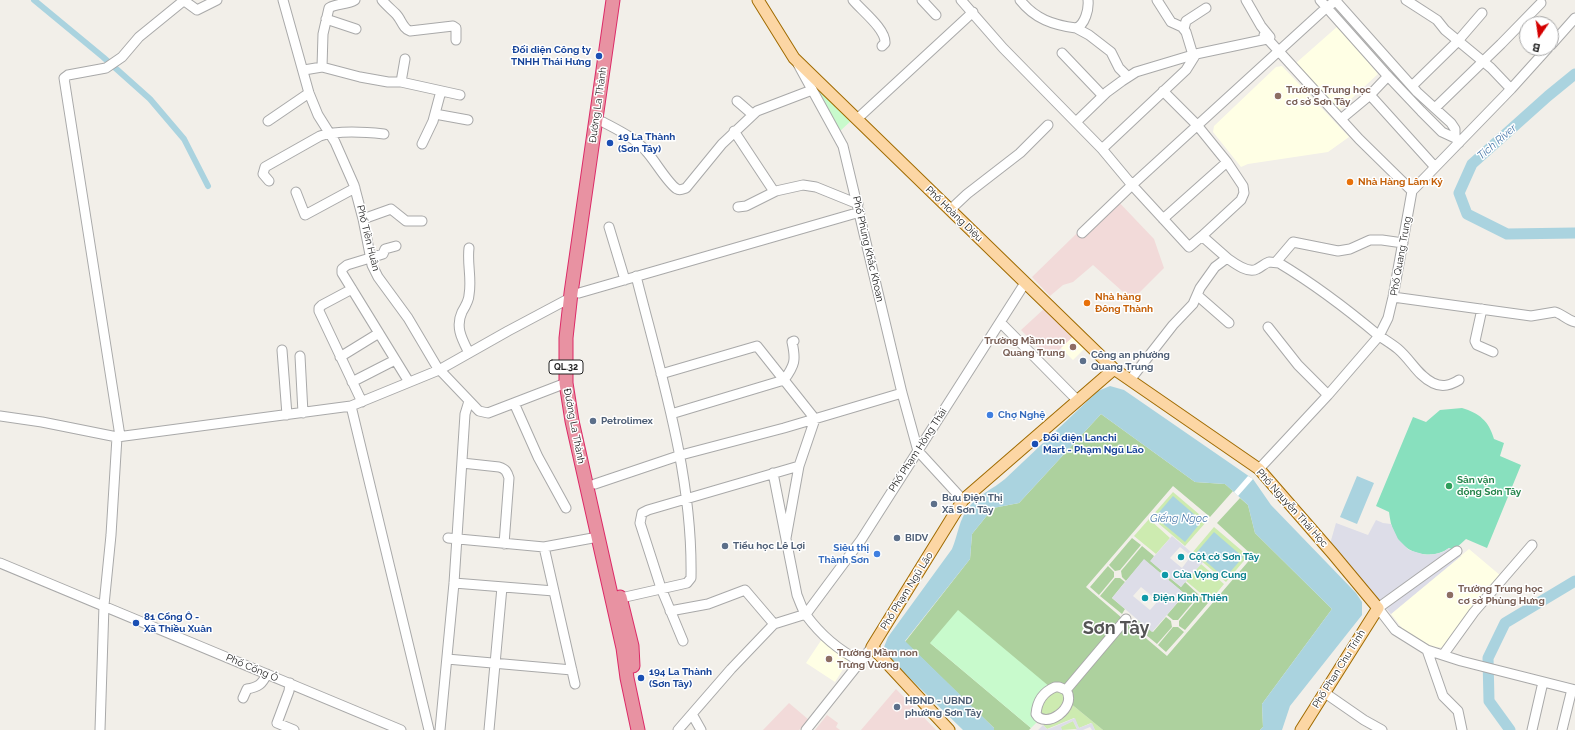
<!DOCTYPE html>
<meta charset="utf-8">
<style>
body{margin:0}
#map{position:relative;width:1575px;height:730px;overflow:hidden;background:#f2efe9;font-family:Raleway,sans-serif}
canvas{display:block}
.north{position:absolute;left:1519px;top:16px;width:40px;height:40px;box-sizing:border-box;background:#fff;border:1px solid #a7a7a7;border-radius:50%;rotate:193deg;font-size:11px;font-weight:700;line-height:16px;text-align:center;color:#222}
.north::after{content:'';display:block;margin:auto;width:14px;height:18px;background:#d40000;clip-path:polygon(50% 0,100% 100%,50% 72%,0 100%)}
</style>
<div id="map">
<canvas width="1575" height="730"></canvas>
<div class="north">B</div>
</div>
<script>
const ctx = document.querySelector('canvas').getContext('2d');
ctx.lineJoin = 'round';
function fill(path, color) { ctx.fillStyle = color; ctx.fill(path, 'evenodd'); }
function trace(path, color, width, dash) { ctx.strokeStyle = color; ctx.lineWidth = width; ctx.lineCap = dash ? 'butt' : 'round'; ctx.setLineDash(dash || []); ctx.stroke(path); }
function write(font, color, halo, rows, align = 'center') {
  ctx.font = font + ' Raleway,sans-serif'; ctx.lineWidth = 3; ctx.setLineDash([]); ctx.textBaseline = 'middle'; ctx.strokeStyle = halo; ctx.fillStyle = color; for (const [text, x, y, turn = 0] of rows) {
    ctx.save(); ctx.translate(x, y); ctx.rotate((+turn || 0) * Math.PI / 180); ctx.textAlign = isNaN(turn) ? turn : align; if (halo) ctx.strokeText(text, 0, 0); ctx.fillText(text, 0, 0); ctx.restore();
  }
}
fill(new Path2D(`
 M 1114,197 L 1154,239 L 1164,268 L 1132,300 L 1093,265 L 1073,282 L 1063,285 L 1050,296 L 1032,277 Z
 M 1046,307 L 1075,335 L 1049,359 L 1021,330 Z
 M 896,689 L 936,730 L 861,730 Z
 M 789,703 L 809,720 L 799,730 L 763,730 Z
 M 827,715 L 838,723 L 836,727 L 840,730 L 815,730 Z`), '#f2dad9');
fill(new Path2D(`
 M 1338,26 L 1378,74 L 1339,110 L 1296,63 Z
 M 1282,66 L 1349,137 L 1328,152 L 1248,164 L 1241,167 L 1213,132 L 1214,126 L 1276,67 Z
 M 1075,335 L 1086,347 L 1073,360 L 1061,348 Z
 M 1469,549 L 1501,576 L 1445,648 L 1429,646 L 1405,632 L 1391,614 Z
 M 824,636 L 852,655 L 835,682 L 806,663 Z`), '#ffffe5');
fill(new Path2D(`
 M 1173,492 L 1207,521 L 1185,546 L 1151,517 Z
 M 1149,519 L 1170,538 L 1156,554 L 1134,536 Z
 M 1214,527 L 1248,556 L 1226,582 L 1192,553 Z
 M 1201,564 L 1224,584 L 1210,601 L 1186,581 Z
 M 1054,690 L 1065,693 L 1065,704 L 1049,718 L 1039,712 L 1042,701 Z
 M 1070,703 L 1103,730 L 1095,730 L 1091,723 L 1079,728 L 1074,718 L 1047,729 L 1043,725 Z
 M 1073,721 L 1077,729 L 1062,730 L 1060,727 Z`), '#cdebb0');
fill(new Path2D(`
 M 1101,414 L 1195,482 L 1225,484 L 1233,491 L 1210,517 L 1173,486 L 1086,587 L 1122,618 L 1065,687 L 1050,687 L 930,643 L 1031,728 L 1029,730 L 994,730 L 994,728 L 905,642 L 970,559 L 972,534 L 993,508 L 1019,503 Z
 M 1240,498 L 1248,505 L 1255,533 L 1332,609 L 1262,704 L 1263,727 L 1260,730 L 1103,730 L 1070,703 L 1070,691 L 1128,623 L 1167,656 L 1253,556 L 1217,523 Z
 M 1132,538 L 1141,545 L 1120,570 L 1115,571 L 1109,565 Z
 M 1142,546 L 1154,556 L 1151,561 L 1162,571 L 1160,573 L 1144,560 L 1126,581 L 1122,577 L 1121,571 Z
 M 1108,566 L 1114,572 L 1114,577 L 1099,595 L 1090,587 Z
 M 1115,578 L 1120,578 L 1125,582 L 1112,598 L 1125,609 L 1122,614 L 1100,596 Z
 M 1170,578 L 1181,587 L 1185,582 L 1199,595 L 1178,620 L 1173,620 L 1167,615 L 1185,594 L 1168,580 Z
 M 1200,596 L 1208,603 L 1185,630 L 1179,626 L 1179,621 Z
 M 1166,617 L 1171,621 L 1172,627 L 1157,644 L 1134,625 L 1138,620 L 1153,632 Z
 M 1173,627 L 1178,627 L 1184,632 L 1166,652 L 1158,645 Z`), '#add19e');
fill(new Path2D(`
 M 814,82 L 853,119 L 839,132 Z
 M 958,610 L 1050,687 L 1046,689 L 1038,721 L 1031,728 L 930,643 Z`), '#c8facc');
fill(new Path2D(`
 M 1462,408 C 1479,413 1489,421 1494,439 L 1504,443 L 1500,456 L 1521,465 L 1487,548 L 1466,539 L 1454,550 L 1449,548 C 1431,561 1404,554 1394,533 C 1391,526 1390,519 1389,512 L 1376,506 L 1413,417 L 1426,422 L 1440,410 Z`), '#88e0be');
fill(new Path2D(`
 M 1376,520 L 1383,523 L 1391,524 L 1398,539 L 1409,550 L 1426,555 L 1436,554 L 1443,552 L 1449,548 L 1461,556 L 1391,614 L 1330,544 L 1336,523 L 1368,535 Z
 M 1172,536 L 1203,562 L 1181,587 L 1150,561 ZM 1180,547 L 1191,556 L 1182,568 L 1170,558 Z
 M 1144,559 L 1185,594 L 1152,632 L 1112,598 ZM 1141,587 L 1158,601 L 1150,610 L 1133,596 Z
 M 1075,718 L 1079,728 L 1092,723 L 1095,730 L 1092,730 L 1090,727 L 1083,730 L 1075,730 L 1077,729 L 1073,721 L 1061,727 L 1062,730 L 1038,730 L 1043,725 L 1047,729 L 1051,728 Z`), '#dddde8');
fill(new Path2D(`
 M 1110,386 L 1124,390 L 1253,479 L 1271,505 L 1356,593 L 1362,602 L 1362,615 L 1290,706 L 1282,730 L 1260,730 L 1263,727 L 1262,704 L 1332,609 L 1255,533 L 1248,505 L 1225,484 L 1195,482 L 1101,414 L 1019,503 L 993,508 L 972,534 L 970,559 L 905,641 L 994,728 L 994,730 L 963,730 L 888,657 L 884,647 L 888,637 L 952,549 C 958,535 959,519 969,507 C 978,495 993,489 1005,479 C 1036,450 1067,420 1098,391 Z
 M 1357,476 L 1374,483 L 1357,524 L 1340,517 Z
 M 1173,496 L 1202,521 L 1185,542 L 1155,517 Z
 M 1214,532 L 1243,557 L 1225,578 L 1196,553 Z`), '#aad3df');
fill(new Path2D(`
 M 1248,476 L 1253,479 L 1238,496 L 1234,492 Z`), '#fff');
trace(new Path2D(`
 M 34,0 L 103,57 L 150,99 L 184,139 L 208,186`), '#aad3df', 6);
trace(new Path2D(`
 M 1575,74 L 1548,96 L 1472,164 L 1459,193 L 1467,214 L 1507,234 L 1575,233
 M 1510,730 L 1489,701 L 1488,658 L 1505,623 L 1575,581`), '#aad3df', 11);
const minor = new Path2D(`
 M 283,0 L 309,93 L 318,115 L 335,142 L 354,185 L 363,219 L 372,265 L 378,277 L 408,318 L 437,367 L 479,411 L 488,413 L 566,383
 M 382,0 C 386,5 391,9 396,14 C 401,19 403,29 410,31 L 453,26 L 456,28 L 456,40
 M 853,0 C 861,10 886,29 885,43 L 882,46
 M 922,0 L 936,15
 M 961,0 L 1003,48 L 1102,149 L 1132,185 L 1189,247 L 1202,236 L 1241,200 L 1244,193 L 1243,186 L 1227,162 L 1197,125 L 1163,91
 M 1020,0 C 1035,19 1053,25 1076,28 C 1085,25 1089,9 1088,0
 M 1157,0 L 1171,22 L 1182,27 L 1186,32 L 1193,55
 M 1320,0 L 1385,73 L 1421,111 L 1442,132 L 1455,138 L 1459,143
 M 1335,0 L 1417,92 L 1451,123 L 1455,129 L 1455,138
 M 1406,0 L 1437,20 L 1445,30 L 1491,68 L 1511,89
 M 326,19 L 356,29
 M 1076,28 L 1089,35 L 1111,52 L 1119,68 L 1128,77
 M 1184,29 L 1186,21 L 1206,8
 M 1264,35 L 1359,139 L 1412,191
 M 1551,45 L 1575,18
 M 1062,53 L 1103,96
 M 798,64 L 843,146 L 902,393 L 918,451 L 963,500
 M 322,67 L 323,34 L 329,8 C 336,3 347,5 355,0
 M 304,70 L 322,67 L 360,77 L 388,82 L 401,82 L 460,95
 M 401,82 L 405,59
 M 1412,86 L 1457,42 L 1482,13
 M 1370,95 L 1435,167
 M 737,101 L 752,114
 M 1435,108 L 1501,44 L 1541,3
 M 435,114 L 468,120
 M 857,119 L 973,12
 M 1341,119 L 1370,95 L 1388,76
 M 268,121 L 309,93
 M 603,122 C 618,130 635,138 646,151 C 654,159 668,184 677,189 C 680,191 683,189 686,188 L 722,144 L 757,111 L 812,90
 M 1076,122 L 1107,92 L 1122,81 L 1136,72 L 1196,54 L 1267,39 L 1270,37 L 1261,26 L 1246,0
 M 734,131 L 773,190 L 776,191 L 803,185 L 816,187 L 858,204
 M 422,144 L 433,121 L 441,91
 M 1102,149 L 1186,70 L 1196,54
 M 269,181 L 263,174 L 265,167 L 320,136 C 338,130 365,132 384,134
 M 296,192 L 305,215 L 355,188
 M 738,207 L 746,206 L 776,191
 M 950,210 L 967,194 L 1020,153 L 1048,125
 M 363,219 L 391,209 L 406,221 L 422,221
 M 1163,219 L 1227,162
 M 609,227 L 625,280
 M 1082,233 L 1132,185 L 1327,7 L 1337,0
 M 1202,236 L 1227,258
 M 396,246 L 385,249 L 383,254 L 347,265 L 342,269 L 342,273 L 409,382
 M 469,248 C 467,264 472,279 469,295 C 469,300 465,307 462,312 C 455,327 462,339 469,353
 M 1276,262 L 1293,242 L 1338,251 L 1350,249 L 1370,240 L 1382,240 L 1403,243
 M 352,289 L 322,305 L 319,308 L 319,311 L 362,402
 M 579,293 L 860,212
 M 1197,295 L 1229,323
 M 1393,297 L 1524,315 L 1531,316 L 1555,312 C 1562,314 1567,320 1575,322
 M 1482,309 L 1475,341 L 1477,345 L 1493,352
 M 1000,322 L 1078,401
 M 1268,327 L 1298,365 L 1328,395
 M 282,350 L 287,415
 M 300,356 L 303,413
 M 340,357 L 379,333
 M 661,374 L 757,346 L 815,419 L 799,466 L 786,538
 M 1130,380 L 1173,325 L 1193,304 L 1200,288 L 1215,267 L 1227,258 C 1234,263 1248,274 1257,269 C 1261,267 1264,264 1269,262 L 1279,263 C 1314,284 1347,309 1378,335 C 1385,340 1392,344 1398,349 C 1411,360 1418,376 1433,383 C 1443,388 1451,385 1459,380
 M 352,382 L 395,360
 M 514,403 L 538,457 L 566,508
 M 351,406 L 429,730
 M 671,414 L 784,380 C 795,365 796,360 792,342 L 794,341
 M 0,416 L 42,422 L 117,437
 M 120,436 L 64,78 L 68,75 L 106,68 L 122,57 L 139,37 L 182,2 L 186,2 L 197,10 L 217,0
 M 462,463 L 499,467 C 506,469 507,472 509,478 L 504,544
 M 1259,469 L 1328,395 L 1379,336 L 1388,318 L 1393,297 L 1412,191 L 1511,89 L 1548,48
 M 773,473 L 797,595 C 800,602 802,609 806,615 C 820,634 838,650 860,661
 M 595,484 L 681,455 L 784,428 L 902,393
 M 448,538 L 544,547 L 598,537
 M 544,547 L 575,684
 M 1457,551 L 1378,608 L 1395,630 L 1427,650 L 1443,696 L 1458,711 L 1462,730
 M 0,563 L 401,730
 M 454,583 L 554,591
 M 621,598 L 687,583 L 691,578 C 693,475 661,375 636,276
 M 670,611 L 708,604 L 745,590 L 774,624
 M 806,614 L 861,540 L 1025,283
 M 683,641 L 661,588 L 640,523 L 642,513 L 648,510 L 799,466
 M 1427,650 L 1461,661 L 1575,690
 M 1443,655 L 1474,612 L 1532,545
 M 447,659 L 572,670
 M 290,683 L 289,691 L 277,723 L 294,730
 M 1055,687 L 1059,687 L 1066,690 C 1078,708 1045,730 1036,714 C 1037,702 1043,692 1055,687 Z
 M 1066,690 L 1126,619
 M 1325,693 L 1364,720 L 1382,730
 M 243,698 L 247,689 C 259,687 262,684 267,674
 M 692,714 L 701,730
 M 100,730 L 104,605 L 111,535 L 117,437 L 351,406 L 439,370 L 508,331 L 570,298
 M 440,730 L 454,583 L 465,414 L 469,401
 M 489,730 L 502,587
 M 678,730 L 731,669 L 774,624 L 806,614
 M 806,730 L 872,647
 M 1532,730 L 1543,682
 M 1562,730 L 1572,689`);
const major = new Path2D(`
 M 758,0 L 794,58 L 1114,369 L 1259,469 L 1333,554 L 1378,608 L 1301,730
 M 949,730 L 872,647 L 963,500 L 1114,369`);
const highway = new Path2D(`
 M 613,0 L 571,293 L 566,338 L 566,383 L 572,421 L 623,648 L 627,678 L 638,730
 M 620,597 L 632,646 L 633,666`);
trace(minor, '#a9a9a9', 11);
trace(major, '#a06b00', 13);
trace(highway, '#dc2a67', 15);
trace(minor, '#fff', 9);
trace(major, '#fcd6a4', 11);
trace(highway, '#e892a2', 13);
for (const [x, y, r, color] of [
 [599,56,4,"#1a4fb4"],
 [1278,96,4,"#8d6e63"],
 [610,143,4,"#1a4fb4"],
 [1350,182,4,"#e8710a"],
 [1087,303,4,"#e8710a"],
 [1073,347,4,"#8d6e63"],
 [1083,361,4,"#5c6f8a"],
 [990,415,4,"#3f7fe0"],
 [593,421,4,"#5c6f8a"],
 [1035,444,4,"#1a4fb4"],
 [1449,486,4,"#2e9e5b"],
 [934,504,4,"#5c6f8a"],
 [897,538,4,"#5c6f8a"],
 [725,546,4,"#5c6f8a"],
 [877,554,4,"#3f7fe0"],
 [1181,557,4,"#0f9aa8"],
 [1165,575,4,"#0f9aa8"],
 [1450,595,4,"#8d6e63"],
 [1145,598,4,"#0f9aa8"],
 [136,623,4,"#1a4fb4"],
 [829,659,4,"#8d6e63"],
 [641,678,4,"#1a4fb4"],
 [897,707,4,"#5c6f8a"]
]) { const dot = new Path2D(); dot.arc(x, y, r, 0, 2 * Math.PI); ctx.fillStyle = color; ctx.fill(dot); trace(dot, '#fff', 1.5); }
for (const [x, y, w] of [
 [566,367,34]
]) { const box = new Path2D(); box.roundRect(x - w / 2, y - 7, w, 14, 3); ctx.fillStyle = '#fff'; ctx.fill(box); trace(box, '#222', 1); }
write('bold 9px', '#222', null, [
 ["QL.32",566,367]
]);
write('bold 10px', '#164399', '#fff', [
 ["Đối diện Công ty",591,50,"right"],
 ["TNHH Thái Hưng",591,62,"right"],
 ["19 La Thành",618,137],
 ["(Sơn Tây)",618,149],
 ["Đối diện Lanchi",1043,438],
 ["Mart - Phạm Ngũ Lão",1043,450],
 ["81 Cổng Ô -",144,617],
 ["Xã Thiều Xuân",144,629],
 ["194 La Thành",649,672],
 ["(Sơn Tây)",649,684]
], 'left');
write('bold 10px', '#785e54', '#fff', [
 ["Trường Trung học",1286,90],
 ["cơ sở Sơn Tây",1286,102],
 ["Trường Mầm non",1065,341,"right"],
 ["Quang Trung",1065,353,"right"],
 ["Trường Trung học",1458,589],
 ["cơ sở Phùng Hưng",1458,601],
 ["Trường Mầm non",837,653],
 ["Trưng Vương",837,665]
], 'left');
write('10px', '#222', '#fff', [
 ["Đường La Thành",598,105,-82],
 ["Phố Hoàng Diệu",954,214,44],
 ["Phố Tiền Huân",368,238,76],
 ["Phố Phùng Khắc Khoan",868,249,77],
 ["Phố Quang Trung",1401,256,-80],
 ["Đường La Thành",574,426,79],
 ["Phố Phạm Hồng Thái",918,450,-57],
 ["Phố Nguyễn Thái Học",1292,508,48],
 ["Phố Phạm Ngũ Lão",907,591,-58],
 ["Phố Cổng Ô",252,668,23],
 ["Phố Phan Chu Trinh",1339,669,-58]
]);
write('bold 10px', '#c56008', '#fff', [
 ["Nhà Hàng Lâm Ký",1358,182],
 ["Nhà hàng",1095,297],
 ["Đông Thành",1095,309]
], 'left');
write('bold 10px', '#4e5e75', '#fff', [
 ["Công an phường",1091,355],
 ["Quang Trung",1091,367],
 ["Petrolimex",601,421],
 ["Bưu Điện Thị",942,498],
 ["Xã Sơn Tây",942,510],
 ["BIDV",905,538],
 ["Tiểu học Lê Lợi",733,546],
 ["HĐND - UBND",905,701],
 ["phường Sơn Tây",905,713]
], 'left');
write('bold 10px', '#366cbe', '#fff', [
 ["Chợ Nghệ",998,415],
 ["Siêu thị",869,548,"right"],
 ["Thành Sơn",869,560,"right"]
], 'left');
write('bold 10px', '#27864d', '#fff', [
 ["Sân vận",1457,480],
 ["động Sơn Tây",1457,492]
], 'left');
write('bold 10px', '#0d838f', '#fff', [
 ["Cột cờ Sơn Tây",1189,557],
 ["Cửa Vọng Cung",1173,575],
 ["Điện Kinh Thiên",1153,598]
], 'left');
write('italic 11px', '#4a7aab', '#fff', [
 ["Tich River",1497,142,-41],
 ["Giếng Ngọc",1179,519]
]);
write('bold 18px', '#555', '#fff', [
 ["Sơn Tây",1116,629]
]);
</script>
